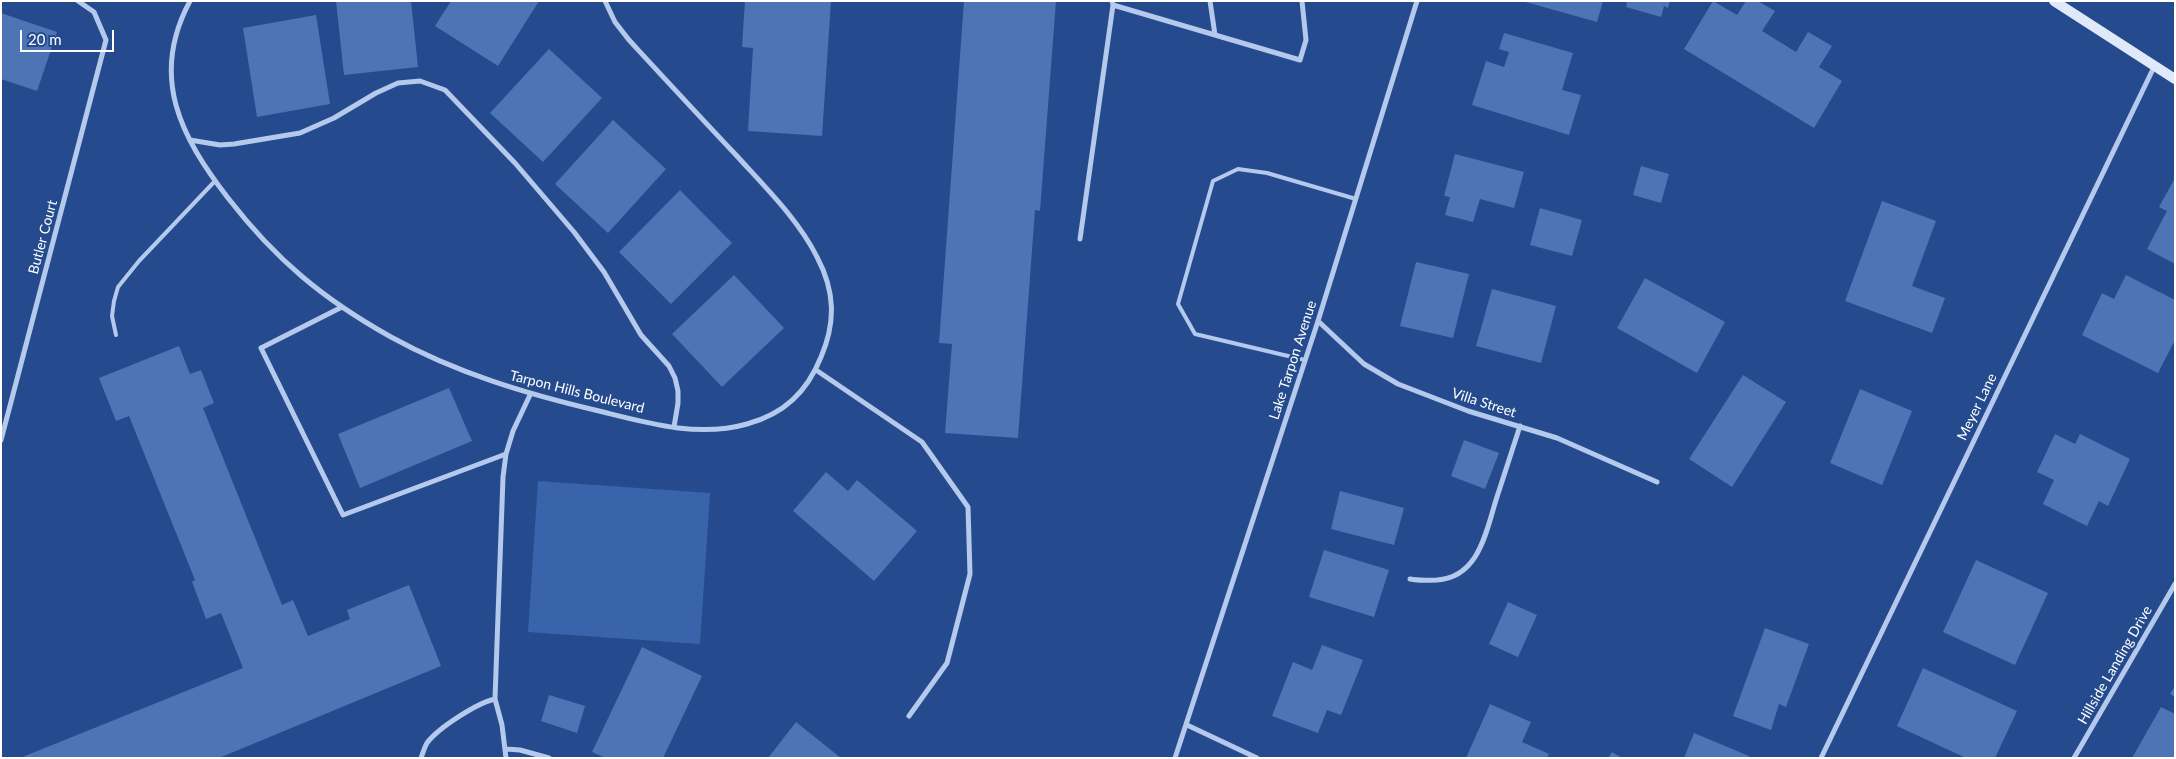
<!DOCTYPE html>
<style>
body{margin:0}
#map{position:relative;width:2176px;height:759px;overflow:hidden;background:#254b8e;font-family:Lato,sans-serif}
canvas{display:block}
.frame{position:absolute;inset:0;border:2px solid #fff;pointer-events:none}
.scale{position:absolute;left:20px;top:30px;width:94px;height:22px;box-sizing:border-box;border:2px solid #fff;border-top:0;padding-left:6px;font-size:15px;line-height:18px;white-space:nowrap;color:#fff;-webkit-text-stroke:4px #254b8e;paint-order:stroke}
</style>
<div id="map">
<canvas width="2176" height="759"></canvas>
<div class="frame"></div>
<div class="scale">20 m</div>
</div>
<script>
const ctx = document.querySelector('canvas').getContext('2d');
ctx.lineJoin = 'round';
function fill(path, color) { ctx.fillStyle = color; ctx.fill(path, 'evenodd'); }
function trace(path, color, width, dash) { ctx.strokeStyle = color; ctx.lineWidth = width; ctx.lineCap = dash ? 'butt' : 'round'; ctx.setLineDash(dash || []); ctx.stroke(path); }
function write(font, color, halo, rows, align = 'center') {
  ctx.font = font + ' Lato,sans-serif'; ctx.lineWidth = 4.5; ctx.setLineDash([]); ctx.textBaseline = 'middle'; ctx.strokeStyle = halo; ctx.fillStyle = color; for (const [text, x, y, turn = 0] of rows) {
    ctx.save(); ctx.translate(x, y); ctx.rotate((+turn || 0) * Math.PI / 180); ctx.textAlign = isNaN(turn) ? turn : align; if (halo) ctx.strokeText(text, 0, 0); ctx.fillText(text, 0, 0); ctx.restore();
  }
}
fill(new Path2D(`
 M 538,481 L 710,493 L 700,644 L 528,632 Z`), '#3964ab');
fill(new Path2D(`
 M 336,1 L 411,1 L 418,67 L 344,75 Z
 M 451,1 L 539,1 L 498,66 L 435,26 Z
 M 745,1 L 831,1 L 822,136 L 748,131 L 753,48 L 742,47 Z
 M 964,1 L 1056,1 L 1040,211 L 1035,210 L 1018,438 L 945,433 L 952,344 L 939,343 Z
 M 1522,1 L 1603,1 L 1597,22 Z
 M 1627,1 L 1670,1 L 1668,8 L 1664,6 L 1661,17 L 1626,7 Z
 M 1713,1 L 1737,15 L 1746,1 L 1758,1 L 1775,11 L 1762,31 L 1796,52 L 1808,32 L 1832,46 L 1819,67 L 1842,81 L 1814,128 L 1684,49 Z
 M 1,13 L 57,32 L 37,91 L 1,79 Z
 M 316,15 L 330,104 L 257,117 L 243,28 Z
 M 1504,33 L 1573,53 L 1562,90 L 1581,95 L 1569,135 L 1472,105 L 1486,61 L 1504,67 L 1509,52 L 1499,49 Z
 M 549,49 L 602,98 L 543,162 L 490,113 Z
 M 613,120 L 666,169 L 608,233 L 555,184 Z
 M 1455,154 L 1524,172 L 1514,208 L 1480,199 L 1473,222 L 1445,215 L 1450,197 L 1444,196 Z
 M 1641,166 L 1669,174 L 1661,203 L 1633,195 Z
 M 2175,178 L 2175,264 L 2147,249 L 2167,211 L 2159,207 Z
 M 680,190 L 732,243 L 671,304 L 619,252 Z
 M 1882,201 L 1936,221 L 1912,286 L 1945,298 L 1932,333 L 1845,301 Z
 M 1540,208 L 1582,220 L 1572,256 L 1530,245 Z
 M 1416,262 L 1469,274 L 1453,338 L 1400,326 Z
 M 734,275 L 784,328 L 722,387 L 672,334 Z
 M 2126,275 L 2175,300 L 2175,340 L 2158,373 L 2082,335 L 2102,293 L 2114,299 Z
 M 1645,278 L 1725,322 L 1697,373 L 1617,328 Z
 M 1492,289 L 1556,306 L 1541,363 L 1476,346 Z
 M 179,346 L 190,374 L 201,370 L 214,403 L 203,408 L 282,605 L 293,600 L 308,636 L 350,619 L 347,610 L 409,585 L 441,666 L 219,758 L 20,758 L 243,668 L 221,613 L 206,619 L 192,582 L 195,580 L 129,416 L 116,421 L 99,378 Z
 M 1743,375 L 1786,402 L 1732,487 L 1689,459 Z
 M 449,388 L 472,441 L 360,488 L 338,434 Z
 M 1860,389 L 1912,411 L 1882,485 L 1830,463 Z
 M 2055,434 L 2075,444 L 2080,434 L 2130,459 L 2108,506 L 2099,501 L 2087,526 L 2043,504 L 2054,480 L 2037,472 Z
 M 1464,440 L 1499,453 L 1485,489 L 1451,476 Z
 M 826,472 L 848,491 L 857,480 L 917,531 L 874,581 L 793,511 Z
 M 1340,491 L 1404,508 L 1394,545 L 1331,529 Z
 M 1324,550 L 1389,570 L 1374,617 L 1309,597 Z
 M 1976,560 L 2048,593 L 2015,665 L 1943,632 Z
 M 1508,602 L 1537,615 L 1518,657 L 1489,644 Z
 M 1765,628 L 1809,644 L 1786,707 L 1779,704 L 1771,730 L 1733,716 Z
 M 1322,645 L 1363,660 L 1341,715 L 1327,710 L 1318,733 L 1272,716 L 1293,662 L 1312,670 Z
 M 642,647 L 702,676 L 663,758 L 605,758 L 592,752 Z
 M 1923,668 L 2017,711 L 1995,758 L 1966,758 L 1897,726 Z
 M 2175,686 L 2175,697 L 2170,694 Z
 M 549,695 L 585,706 L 577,733 L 541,721 Z
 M 1490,704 L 1531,722 L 1522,742 L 1549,754 L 1547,758 L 1466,758 Z
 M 2161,707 L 2175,714 L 2175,758 L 2132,758 Z
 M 796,722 L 841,758 L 768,758 Z
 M 1694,733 L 1749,756 L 1748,758 L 1684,758 Z
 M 1612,752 L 1622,758 L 1608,758 Z`), '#4d74b5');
trace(new Path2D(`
 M 116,335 L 112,316 L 114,301 L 118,287 L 139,261 L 215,181
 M 1305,360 L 1195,334 L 1178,304 L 1213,181 L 1238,169 L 1267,173 L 1356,199`), '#b4c9eb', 4);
trace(new Path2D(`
 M 190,1 C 149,77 181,137 228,198 C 276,260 323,299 391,337 C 456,373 527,394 599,411 C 647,423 698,438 747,424 C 784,414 807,392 821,357 C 836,322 835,291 817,257 C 798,219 764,186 736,155 C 700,117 665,79 629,40 L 615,22 L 605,1
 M 1112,1 L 1113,5 L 1300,60 L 1306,40 L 1302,1
 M 1210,1 L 1215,35
 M 190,140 L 220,145 L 234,144 L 300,133 L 334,118 L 376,93 L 398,83 L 420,81 L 445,90 L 515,163 L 574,232 L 604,272 L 641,335 L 669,366 L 675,378 L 678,391 L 678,403 L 674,427
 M 1080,239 L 1113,5
 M 342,307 L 261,348 L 343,515 L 506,454
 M 1318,321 L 1364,364 L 1398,384 L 1468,411 L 1557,438 L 1657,482
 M 816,370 L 922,442 L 968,507 L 970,574 L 947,663 L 909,716
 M 1,440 L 106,40 L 94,12 L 78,1
 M 1410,579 C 1420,581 1427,580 1437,580 C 1479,577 1486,532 1496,500 C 1504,475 1512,451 1520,426
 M 1187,725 L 1257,758
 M 506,749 L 520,750 L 549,758
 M 421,758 C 423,753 424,748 427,743 C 438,728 477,703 495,699
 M 506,758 L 502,725 L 495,699 L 503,477 L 506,454 L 513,431 L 530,395
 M 1175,758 L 1318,321 L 1417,1
 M 1821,758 L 2154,67
 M 2074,758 L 2175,584`), '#b4c9eb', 5);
trace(new Path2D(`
 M 2054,1 L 2175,79`), '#e0e9f9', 10);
write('14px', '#fff', '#254b8e', [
 ["Butler Court",43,237,-75],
 ["Lake Tarpon Avenue",1293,360,-72],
 ["Tarpon Hills Boulevard",577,392,14],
 ["Villa Street",1484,403,18],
 ["Meyer Lane",1977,407,-64],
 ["Hillside Landing Drive",2115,665,-60]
]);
</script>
